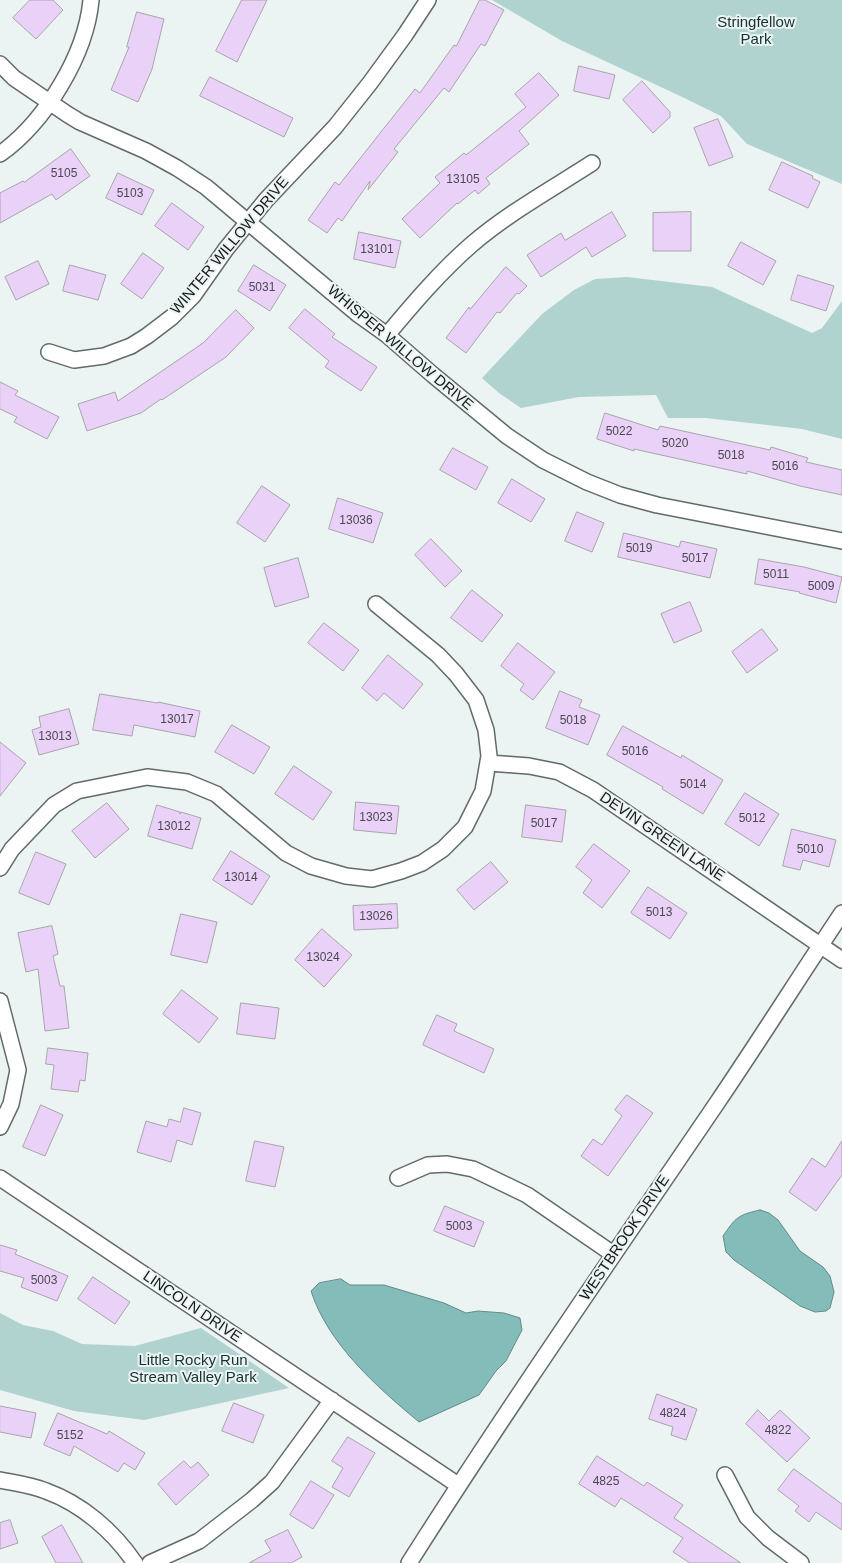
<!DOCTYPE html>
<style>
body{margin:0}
canvas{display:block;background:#ebf3f3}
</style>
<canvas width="842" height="1563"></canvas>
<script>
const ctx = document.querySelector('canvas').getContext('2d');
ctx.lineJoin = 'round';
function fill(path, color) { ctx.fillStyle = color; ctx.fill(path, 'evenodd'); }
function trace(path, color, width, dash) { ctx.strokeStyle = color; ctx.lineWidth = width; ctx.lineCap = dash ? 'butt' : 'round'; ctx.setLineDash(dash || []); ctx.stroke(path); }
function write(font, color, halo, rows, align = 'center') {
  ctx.font = font + ' Arial,sans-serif'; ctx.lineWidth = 4; ctx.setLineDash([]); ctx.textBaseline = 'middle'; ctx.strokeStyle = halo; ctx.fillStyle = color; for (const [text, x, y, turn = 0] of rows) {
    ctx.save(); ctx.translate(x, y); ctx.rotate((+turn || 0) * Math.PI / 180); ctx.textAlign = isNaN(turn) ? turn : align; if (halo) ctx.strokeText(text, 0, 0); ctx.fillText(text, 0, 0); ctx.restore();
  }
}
fill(new Path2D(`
 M 492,0 L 842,0 L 842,184 L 747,144 L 721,116 L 678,95 L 562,41 Z
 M 627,277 L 712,287 L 812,333 L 822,328 L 842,301 L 842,439 L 802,429 L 706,418 L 668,418 L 656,395 L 579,397 L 521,408 L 499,393 L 482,378 L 542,314 L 574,290 L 595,279 Z
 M 0,1313 L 23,1325 L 53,1331 L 82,1344 L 135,1346 L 201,1328 L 289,1388 L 144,1420 L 74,1411 L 0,1390 Z`), '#b0d3d0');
const water = new Path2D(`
 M 760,1210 L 769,1213 L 778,1220 L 800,1251 L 823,1267 L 830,1276 L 834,1292 L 830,1308 L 826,1311 L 815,1312 L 800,1306 L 734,1260 L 726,1252 L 723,1236 C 736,1217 738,1215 760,1210 Z
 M 341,1279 L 350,1285 L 384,1285 L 444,1303 L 466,1313 L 478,1311 L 504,1313 L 520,1318 L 522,1330 L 506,1361 L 496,1371 L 479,1395 L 419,1422 C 377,1387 328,1344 311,1291 L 319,1283 Z`);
fill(water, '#83bcb8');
trace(water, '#638b89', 1);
const building = new Path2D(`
 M 30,0 L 53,0 L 63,10 L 36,39 L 13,18 Z
 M 242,0 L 267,0 L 237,62 L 216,51 Z
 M 480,0 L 485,0 L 504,10 L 485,46 L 481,44 L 449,92 L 444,88 L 394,149 L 398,152 L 368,190 L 370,181 L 342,221 L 338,218 L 327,233 L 308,220 L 335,182 L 339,185 L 415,89 L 420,93 L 454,45 L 456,46 Z
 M 137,12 L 164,19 L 152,69 L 138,102 L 111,90 L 129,47 L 127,47 Z
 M 579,66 L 615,75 L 609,99 L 574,91 Z
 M 539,73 L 559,95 L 519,131 L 529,144 L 486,178 L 490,184 L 478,194 L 475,190 L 458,204 L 457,203 L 420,238 L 402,219 L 440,183 L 435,177 L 464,153 L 466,155 L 526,107 L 515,94 Z
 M 210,77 L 293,118 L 284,137 L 200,96 Z
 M 642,81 L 670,112 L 670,117 L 653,133 L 623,100 Z
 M 718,119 L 733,157 L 709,166 L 694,128 Z
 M 71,149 L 90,176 L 56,200 L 52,194 L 0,223 L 0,193 L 23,181 L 24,182 Z
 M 782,162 L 813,176 L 812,178 L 820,182 L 808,208 L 769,190 Z
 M 118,173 L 154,190 L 142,215 L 106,198 Z
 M 172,203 L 204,227 L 188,250 L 155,226 Z
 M 612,212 L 626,236 L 592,257 L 586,247 L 541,277 L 527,255 L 561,233 L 565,240 Z
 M 691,212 L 691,251 L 653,251 L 653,213 Z
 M 359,232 L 401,241 L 395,268 L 354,259 Z
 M 741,242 L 776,261 L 763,285 L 728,266 Z
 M 143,253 L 164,268 L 142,299 L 121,284 Z
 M 38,261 L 49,284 L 16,300 L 5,277 Z
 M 70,265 L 106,275 L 98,300 L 63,291 Z
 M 254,265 L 286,285 L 270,311 L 238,291 Z
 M 506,267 L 527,286 L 519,294 L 517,293 L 500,313 L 497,312 L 466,353 L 446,338 L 469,307 L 470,309 Z
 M 798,275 L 834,286 L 826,311 L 791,300 Z
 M 305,309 L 335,334 L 332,337 L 377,367 L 361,391 L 325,367 L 329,361 L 289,328 Z
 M 236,310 L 254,328 L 226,357 L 162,400 L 161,399 L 141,413 L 87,431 L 78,404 L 115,392 L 118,401 L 203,343 Z
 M 0,382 L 18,391 L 15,395 L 59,417 L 47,439 L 14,422 L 17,417 L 0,409 Z
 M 605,413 L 658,430 L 660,426 L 770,450 L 771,447 L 808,458 L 806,462 L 842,470 L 842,495 L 800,486 L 747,471 L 747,474 L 634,449 L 634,451 L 597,439 Z
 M 453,448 L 488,467 L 476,490 L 440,470 Z
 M 512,479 L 545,499 L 531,522 L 498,503 Z
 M 262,486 L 290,505 L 265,542 L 237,523 Z
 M 338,498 L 383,513 L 373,543 L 329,529 Z
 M 577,512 L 604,523 L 592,552 L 565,541 Z
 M 624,533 L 679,547 L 681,541 L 717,549 L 710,578 L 618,557 Z
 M 431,539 L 462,571 L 445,587 L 415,555 Z
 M 298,558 L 309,597 L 275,607 L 264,568 Z
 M 759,559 L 804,567 L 842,577 L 836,603 L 799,593 L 800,592 L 755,584 Z
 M 472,590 L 503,615 L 482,642 L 451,618 Z
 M 690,602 L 702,631 L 674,643 L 661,614 Z
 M 324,623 L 359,650 L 343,671 L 308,643 Z
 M 762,629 L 778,650 L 747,673 L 732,652 Z
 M 518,643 L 555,672 L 533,700 L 520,690 L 524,684 L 501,666 Z
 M 388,655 L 423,684 L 403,709 L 384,693 L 377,701 L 362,688 Z
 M 560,691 L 582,700 L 579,707 L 600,715 L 588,745 L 546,728 Z
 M 100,694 L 158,703 L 158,702 L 200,711 L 195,737 L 134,725 L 132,736 L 93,730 Z
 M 69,709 L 79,744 L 39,755 L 32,730 L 41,727 L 39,717 Z
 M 232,725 L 270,747 L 254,774 L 215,752 Z
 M 623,726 L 681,758 L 682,755 L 723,780 L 703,814 L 662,789 L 663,787 L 607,755 Z
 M 0,742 L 26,763 L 0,796 Z
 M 294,766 L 332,792 L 313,820 L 275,794 Z
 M 745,793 L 779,814 L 759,846 L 725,824 Z
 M 356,802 L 399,806 L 396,834 L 354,830 Z
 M 107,803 L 129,829 L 95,858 L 72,831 Z
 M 157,805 L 180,812 L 180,814 L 181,812 L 201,818 L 192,849 L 148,836 Z
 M 526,805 L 566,810 L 562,842 L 522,837 Z
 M 792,829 L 836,840 L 829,867 L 803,860 L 800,870 L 783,866 Z
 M 594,844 L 630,871 L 602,908 L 583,893 L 592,880 L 576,867 Z
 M 231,851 L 270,876 L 252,905 L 213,880 Z
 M 36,852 L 66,864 L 49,905 L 19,893 Z
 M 491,862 L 508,882 L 474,910 L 457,890 Z
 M 648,887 L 687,913 L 670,939 L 631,913 Z
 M 397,904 L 398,928 L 354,930 L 353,906 Z
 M 181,914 L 217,922 L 207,963 L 171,955 Z
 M 52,926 L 58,954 L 53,956 L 60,986 L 64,986 L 69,1028 L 45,1031 L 38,969 L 26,972 L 18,933 Z
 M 322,929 L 352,955 L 324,987 L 295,960 Z
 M 182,990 L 218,1018 L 199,1043 L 163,1014 Z
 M 241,1003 L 279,1008 L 275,1039 L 237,1034 Z
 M 437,1015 L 457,1024 L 454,1031 L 494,1049 L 484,1073 L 423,1045 Z
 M 48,1048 L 88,1053 L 85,1081 L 80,1080 L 78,1092 L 51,1089 L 54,1065 L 46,1064 Z
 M 627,1095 L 653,1113 L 608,1176 L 581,1156 L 593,1139 L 602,1145 L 622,1116 L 615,1110 Z
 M 41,1105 L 63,1115 L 45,1156 L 23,1147 Z
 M 184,1108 L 201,1113 L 192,1145 L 177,1140 L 171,1162 L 137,1152 L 146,1121 L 167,1127 L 169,1119 L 180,1122 Z
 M 255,1141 L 284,1147 L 275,1187 L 246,1181 Z
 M 842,1141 L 842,1175 L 816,1211 L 789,1192 L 812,1158 L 825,1167 Z
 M 445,1206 L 484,1222 L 474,1247 L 434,1231 Z
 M 0,1245 L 17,1250 L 15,1254 L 68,1276 L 57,1301 L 21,1287 L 24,1278 L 0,1271 Z
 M 93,1277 L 130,1302 L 115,1324 L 78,1299 Z
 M 657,1394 L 697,1409 L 686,1440 L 671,1435 L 673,1427 L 649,1419 Z
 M 234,1403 L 264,1415 L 253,1443 L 222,1431 Z
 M 0,1406 L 36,1413 L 31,1438 L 0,1432 Z
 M 758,1410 L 769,1421 L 780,1410 L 810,1438 L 787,1462 L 746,1424 Z
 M 58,1413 L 107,1434 L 109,1431 L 145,1453 L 135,1470 L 124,1463 L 118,1472 L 74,1446 L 70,1456 L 44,1445 Z
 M 348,1437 L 375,1453 L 349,1497 L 332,1487 L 343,1468 L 332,1461 Z
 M 597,1456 L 644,1486 L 647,1482 L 683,1505 L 674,1518 L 741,1563 L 690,1563 L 673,1552 L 683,1538 L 621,1498 L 615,1507 L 579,1484 Z
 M 184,1461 L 191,1468 L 198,1462 L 209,1475 L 176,1505 L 158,1484 Z
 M 794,1469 L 842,1504 L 842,1530 L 816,1512 L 809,1522 L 795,1511 L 799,1506 L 778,1490 Z
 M 311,1481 L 334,1495 L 313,1529 L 290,1515 Z
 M 10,1520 L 18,1543 L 0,1549 L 0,1523 Z
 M 62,1525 L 83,1563 L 56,1563 L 42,1537 Z
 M 288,1530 L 302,1557 L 291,1563 L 249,1563 L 271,1551 L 265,1541 Z`);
fill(building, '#ead1f8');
trace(building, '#a9a5ab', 1);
const minor = new Path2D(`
 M 0,64 L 14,78 L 67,114 L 80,122 L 146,151 L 177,168 L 206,187 L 359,315 L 387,335 L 433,375 L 507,436 L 543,460 L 587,482 L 620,495 L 657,505 L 842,541
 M 0,154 C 45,122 86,55 91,0
 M 387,335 C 413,304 440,272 471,245 C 508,213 552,189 592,163
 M 49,352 L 74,360 L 104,356 L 131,346 L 147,336 L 172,317 L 193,296 L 226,249 L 266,200 L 335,127 L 370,83 L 405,35 L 428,0
 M 489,763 L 529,766 L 559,772 L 593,790 L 842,960
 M 0,868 L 12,849 L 54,805 L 77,791 L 147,777 L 187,782 L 216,794 L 286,853 L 311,866 L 346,876 L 372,879 L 401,871 L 422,863 L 443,849 L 465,827 L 483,791 L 489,756 L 486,730 L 476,700 L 456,674 L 438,655 L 376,604
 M 0,1001 L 18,1070 L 11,1104 L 0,1127
 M 0,1178 L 458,1485
 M 398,1178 L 428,1165 L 447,1164 L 473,1169 L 527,1195 L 613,1254
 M 725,1475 L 747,1517 L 768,1538 L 801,1563
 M 0,1480 C 15,1483 31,1485 46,1491 C 82,1504 113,1531 135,1563
 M 150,1563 L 199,1541 L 252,1500 L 272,1482 L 332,1400
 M 409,1563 C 508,1407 613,1256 717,1103 C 759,1041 800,976 842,913`);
trace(minor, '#636a6a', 18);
trace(minor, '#fff', 15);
write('12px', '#4c4852', null, [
 ["5105",64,174],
 ["13105",463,180],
 ["5103",130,194],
 ["13101",377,250],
 ["5031",262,288],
 ["5022",619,432],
 ["5020",675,444],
 ["5018",731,456],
 ["5016",785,467],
 ["13036",356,521],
 ["5019",639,549],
 ["5017",695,559],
 ["5011",776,575],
 ["5009",821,587],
 ["13017",177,720],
 ["5018",573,721],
 ["13013",55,737],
 ["5016",635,752],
 ["5014",693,785],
 ["13023",376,818],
 ["5012",752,819],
 ["5017",544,824],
 ["13012",174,827],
 ["5010",810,850],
 ["13014",241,878],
 ["5013",659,913],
 ["13026",376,917],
 ["13024",323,958],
 ["5003",459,1227],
 ["5003",44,1281],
 ["4824",673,1414],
 ["4822",778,1431],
 ["5152",70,1436],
 ["4825",606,1482]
]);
write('15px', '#143230', '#ebf3f3', [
 ["Stringfellow",756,23],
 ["Park",756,40],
 ["Little Rocky Run",193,1361],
 ["Stream Valley Park",193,1378]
]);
write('15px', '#181a1a', '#ebf3f3', [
 ["WINTER WILLOW DRIVE",230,246,-50],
 ["WHISPER WILLOW DRIVE",400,348,40],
 ["DEVIN GREEN LANE",662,837,34],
 ["WESTBROOK DRIVE",625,1238,-56],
 ["LINCOLN DRIVE",192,1307,34]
]);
</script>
